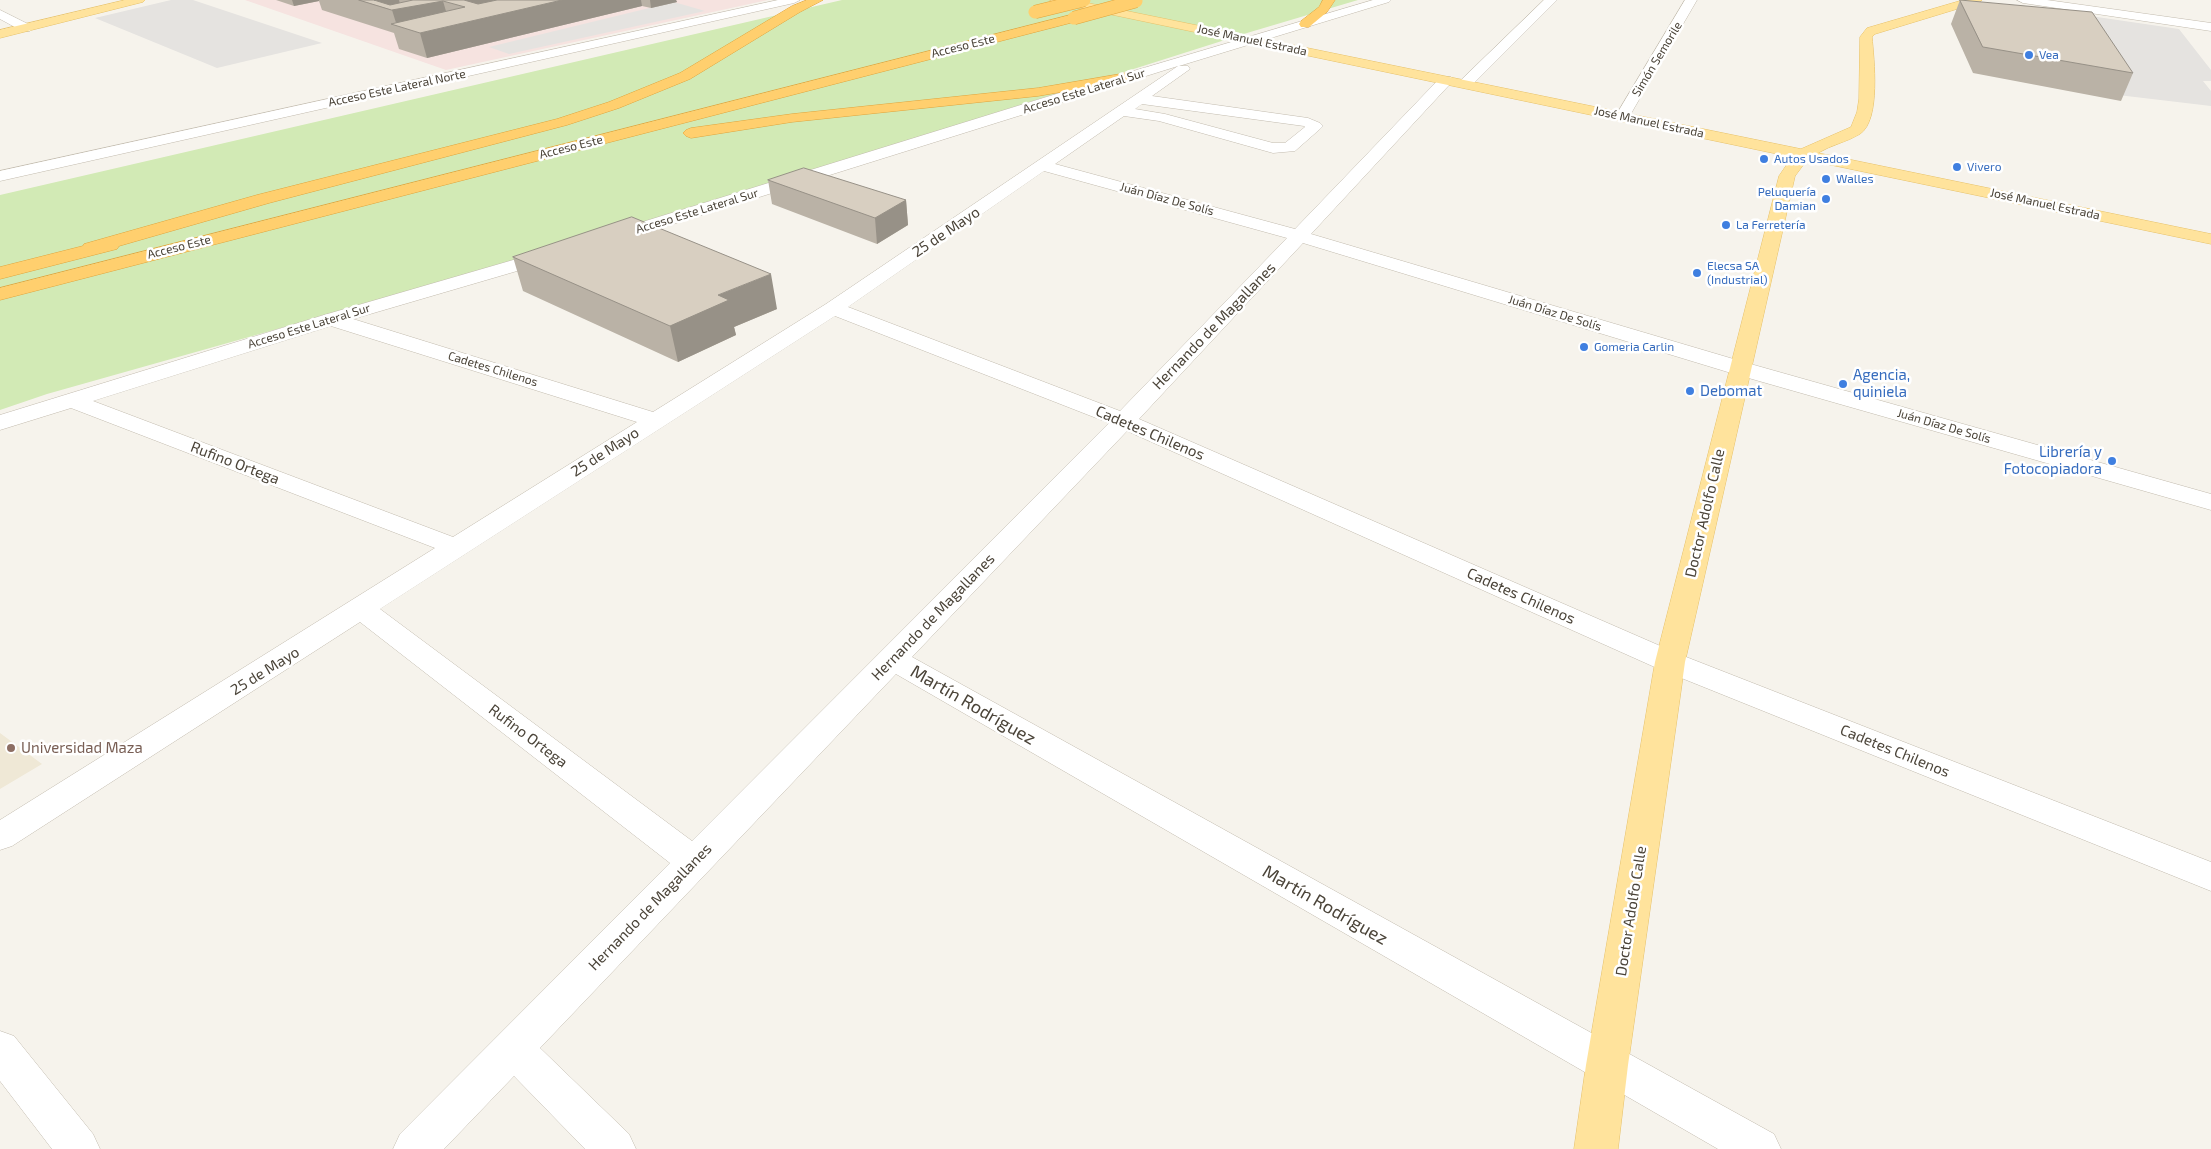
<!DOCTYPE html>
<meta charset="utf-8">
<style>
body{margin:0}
canvas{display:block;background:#f6f3ec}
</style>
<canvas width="2211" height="1149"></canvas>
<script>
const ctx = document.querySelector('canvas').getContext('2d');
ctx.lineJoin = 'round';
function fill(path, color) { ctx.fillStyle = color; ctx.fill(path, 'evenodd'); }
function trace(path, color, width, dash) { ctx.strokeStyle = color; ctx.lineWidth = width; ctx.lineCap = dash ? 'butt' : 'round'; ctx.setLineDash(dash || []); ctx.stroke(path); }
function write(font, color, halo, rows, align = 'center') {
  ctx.font = font + ' "Exo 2",sans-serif'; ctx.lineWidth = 5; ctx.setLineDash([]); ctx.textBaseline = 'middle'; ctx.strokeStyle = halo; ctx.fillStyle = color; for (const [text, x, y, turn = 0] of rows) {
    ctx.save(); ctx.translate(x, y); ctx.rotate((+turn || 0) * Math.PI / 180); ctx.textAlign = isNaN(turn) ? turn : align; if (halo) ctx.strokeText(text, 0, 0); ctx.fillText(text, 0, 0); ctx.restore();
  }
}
fill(new Path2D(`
 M 0,733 L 42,764 L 0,789 Z`), '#efe8d6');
fill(new Path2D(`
 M 245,0 L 768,0 L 446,70 Z`), '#f6e3e0');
fill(new Path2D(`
 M 842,0 L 1358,0 L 1247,33 L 614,234 L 47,394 L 0,410 L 0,195 Z`), '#d2eab5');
fill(new Path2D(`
 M 171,0 L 193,0 L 322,43 L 217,68 L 95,18 Z
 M 674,2 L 705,11 L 509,54 L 489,47 Z
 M 2022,6 L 2179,29 L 2211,70 L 2211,81 L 2203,81 L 2211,91 L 2211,106 L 2118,95 Z`), '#e5e3e0');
const minor = new Path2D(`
 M 778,0 L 800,0 L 794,3 L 0,181 L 0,171 Z
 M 1373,0 L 1391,0 L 1389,2 L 1179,66 L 1188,66 L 1190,69 L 1152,96 L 1308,118 L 1320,123 L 1323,126 L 1320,129 L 1295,151 L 1273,153 L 1159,121 L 1124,116 L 1055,164 L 1295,229 L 1441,77 L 1451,77 L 1453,80 L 1451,83 L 1311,234 L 1747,363 L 2211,494 L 2211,510 L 1731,373 L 1303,243 L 1139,419 L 1681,655 L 2211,862 L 2211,891 L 1659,669 L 1127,431 L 912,657 L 1774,1134 L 1781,1149 L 1718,1149 L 896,674 L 540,1048 L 629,1134 L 636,1149 L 585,1149 L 514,1076 L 444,1149 L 393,1149 L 400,1134 L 670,863 L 360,622 L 12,846 L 0,850 L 0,820 L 435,548 L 71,408 L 0,430 L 0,415 L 324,315 L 551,249 L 558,251 L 560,255 L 558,259 L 353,319 L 653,412 L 826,304 L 1178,66 L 622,240 L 616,241 L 610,240 L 607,236 L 610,232 L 1066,91 ZM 1142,104 L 1304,126 L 1305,127 L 1285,143 L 1273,143 L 1165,114 L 1135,109 ZM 1044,171 L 1287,238 L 1120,411 L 848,307 ZM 835,316 L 1109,423 L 692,841 L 380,609 ZM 331,326 L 637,422 L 453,537 L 93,401 Z
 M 1544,0 L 1557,0 L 1470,87 L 1460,87 L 1458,84 L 1460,81 Z
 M 1685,0 L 1697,0 L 1629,117 L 1627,120 L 1617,120 L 1615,117 Z
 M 2017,0 L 2047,0 L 2211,23 L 2211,31 L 2023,3 Z
 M 0,10 L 30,25 L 32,28 L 30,31 L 22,31 L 0,19 Z
 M 0,1031 L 14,1036 L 93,1134 L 100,1149 L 52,1149 L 0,1081 Z`);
const major = new Path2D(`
 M 125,0 L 145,0 L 143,2 L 0,38 L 0,30 Z
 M 1050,0 L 1073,0 L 1801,149 L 1851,127 L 1857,112 L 1859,99 L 1860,37 L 1867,28 L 1963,0 L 1982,0 L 1980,2 L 1875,34 L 1872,37 C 1874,59 1881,120 1860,134 C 1847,142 1831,145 1818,153 L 2211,234 L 2211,244 L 1807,160 L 1795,176 L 1685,662 L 1628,1065 L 1618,1149 L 1574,1149 L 1586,1065 L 1655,662 L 1779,176 L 1792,157 L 1056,3 Z`);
const highway = new Path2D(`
 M 807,0 L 823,0 L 800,12 L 690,79 L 619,108 L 567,125 L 269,203 L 119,246 L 117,249 L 0,279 L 0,267 L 83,246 L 84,244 L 257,195 L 557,119 L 609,102 L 680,73 L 792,6 Z
 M 1323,0 L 1335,0 L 1327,12 L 1309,27 L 1301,27 L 1299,24 L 1301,21 L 1319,7 Z
 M 1074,14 L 1078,15 L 1080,18 L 1078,21 L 0,300 L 0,288 Z
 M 1138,71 L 1143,72 L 1145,75 L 1143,78 L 1038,96 L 792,122 L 691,138 L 686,136 L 683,133 L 686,130 L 691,128 L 792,114 L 1038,88 Z`);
trace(minor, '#c2bbae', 1);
trace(major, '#e6c16a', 1);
trace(highway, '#e0a43c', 1);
fill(minor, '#fff');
fill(major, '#ffe39c');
fill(highway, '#ffcf6e');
const highwayBridge = new Path2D(`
 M 1035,12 L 1084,0
 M 1074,18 L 1136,1`);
trace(highwayBridge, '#e0a43c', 14, []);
trace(highwayBridge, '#ffcf6e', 13);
fill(new Path2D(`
 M 276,0 L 676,0 L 677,2 L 651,8 L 642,6 L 427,58 L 399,49 L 394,33 L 322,10 L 319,1 L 294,6 Z
 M 1960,0 L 2133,73 L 2121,101 L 1973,73 L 1951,24 Z
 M 768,180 L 906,200 L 908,225 L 877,244 L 772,204 Z
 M 513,257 L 777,309 L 734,327 L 736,335 L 678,362 L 523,291 Z`), '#bab2a6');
fill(new Path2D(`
 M 292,0 L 319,0 L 319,1 L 294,6 Z
 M 359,0 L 399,0 L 401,8 L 443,1 L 450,25 L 397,26 L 392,10 Z
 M 456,0 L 557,0 L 465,7 Z
 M 562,0 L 641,0 L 642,6 L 427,58 L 420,33 Z
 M 650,0 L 676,0 L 677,2 L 651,8 Z
 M 906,200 L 908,225 L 877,244 L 875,218 Z
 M 771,274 L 777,309 L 734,327 L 736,335 L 678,362 L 670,326 L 718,295 Z`), '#979187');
const building = new Path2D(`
 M 359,0 L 375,0 L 374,0 L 390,5 L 413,0 L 464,0 L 478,4 L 497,0 L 562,0 L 420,33 L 391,24 L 465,7 L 443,1 L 392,10 Z
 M 1960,0 L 2092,12 L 2133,73 L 1983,47 Z
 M 804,168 L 906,200 L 875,218 L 768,180 Z
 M 632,217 L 771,274 L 718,295 L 729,300 L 670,326 L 513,257 Z`);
fill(building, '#d8cfc1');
trace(building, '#979187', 1);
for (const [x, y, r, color] of [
 [2029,55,5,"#3f7fe0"],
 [1764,159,5,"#3f7fe0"],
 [1957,167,5,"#3f7fe0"],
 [1826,179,5,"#3f7fe0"],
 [1826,199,5,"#3f7fe0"],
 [1726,225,5,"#3f7fe0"],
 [1697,273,5,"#3f7fe0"],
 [1584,347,5,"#3f7fe0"],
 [1843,384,5,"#3f7fe0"],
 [1690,391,5,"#3f7fe0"],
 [2112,461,5,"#3f7fe0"],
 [11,748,5,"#8d6e63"]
]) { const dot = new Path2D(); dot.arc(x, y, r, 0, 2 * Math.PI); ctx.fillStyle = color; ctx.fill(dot); trace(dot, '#fff', 2); }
write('12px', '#4b4439', '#fff', [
 ["José Manuel Estrada",1252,40,12],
 ["Acceso Este",963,46,-14],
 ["Simón Semorile",1657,59,-59],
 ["Acceso Este Lateral Norte",397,88,-12],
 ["Acceso Este Lateral Sur",1084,91,-17],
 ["José Manuel Estrada",1649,122,12],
 ["Acceso Este",571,147,-14],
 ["Juán Díaz De Solís",1167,199,15],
 ["José Manuel Estrada",2045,204,12],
 ["Acceso Este Lateral Sur",697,211,-17],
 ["Acceso Este",179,247,-14],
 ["Juán Díaz De Solís",1555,313,17],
 ["Acceso Este Lateral Sur",309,326,-17],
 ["Cadetes Chilenos",493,369,17],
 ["Juán Díaz De Solís",1944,426,16]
]);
write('12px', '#366cbe', '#fff', [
 ["Vea",2039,55],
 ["Autos Usados",1774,159],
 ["Vivero",1967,167],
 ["Walles",1836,179],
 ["Peluquería",1816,192,"right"],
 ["Damian",1816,206,"right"],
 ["La Ferretería",1736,225],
 ["Elecsa SA",1707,266],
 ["(Industrial)",1707,280],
 ["Gomeria Carlin",1594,347]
], 'left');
write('15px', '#4b4439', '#fff', [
 ["25 de Mayo",946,232,-34],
 ["Hernando de Magallanes",1214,326,-46],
 ["Cadetes Chilenos",1150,433,23],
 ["25 de Mayo",605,452,-33],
 ["Rufino Ortega",235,463,21],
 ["Doctor Adolfo Calle",1705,513,-77],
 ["Cadetes Chilenos",1521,596,24],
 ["Hernando de Magallanes",933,617,-46],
 ["25 de Mayo",265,671,-32],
 ["Rufino Ortega",528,736,37],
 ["Cadetes Chilenos",1895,751,22],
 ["Hernando de Magallanes",650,907,-46],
 ["Doctor Adolfo Calle",1631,911,-81]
]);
write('15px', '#366cbe', '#fff', [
 ["Agencia,",1853,375],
 ["quiniela",1853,392],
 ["Debomat",1700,391],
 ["Librería y",2102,452,"right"],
 ["Fotocopiadora",2102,469,"right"]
], 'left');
write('15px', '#785e54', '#fff', [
 ["Universidad Maza",21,748]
], 'left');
write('18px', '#4b4439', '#fff', [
 ["Martín Rodríguez",973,705,30],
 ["Martín Rodríguez",1325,905,30]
]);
</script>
